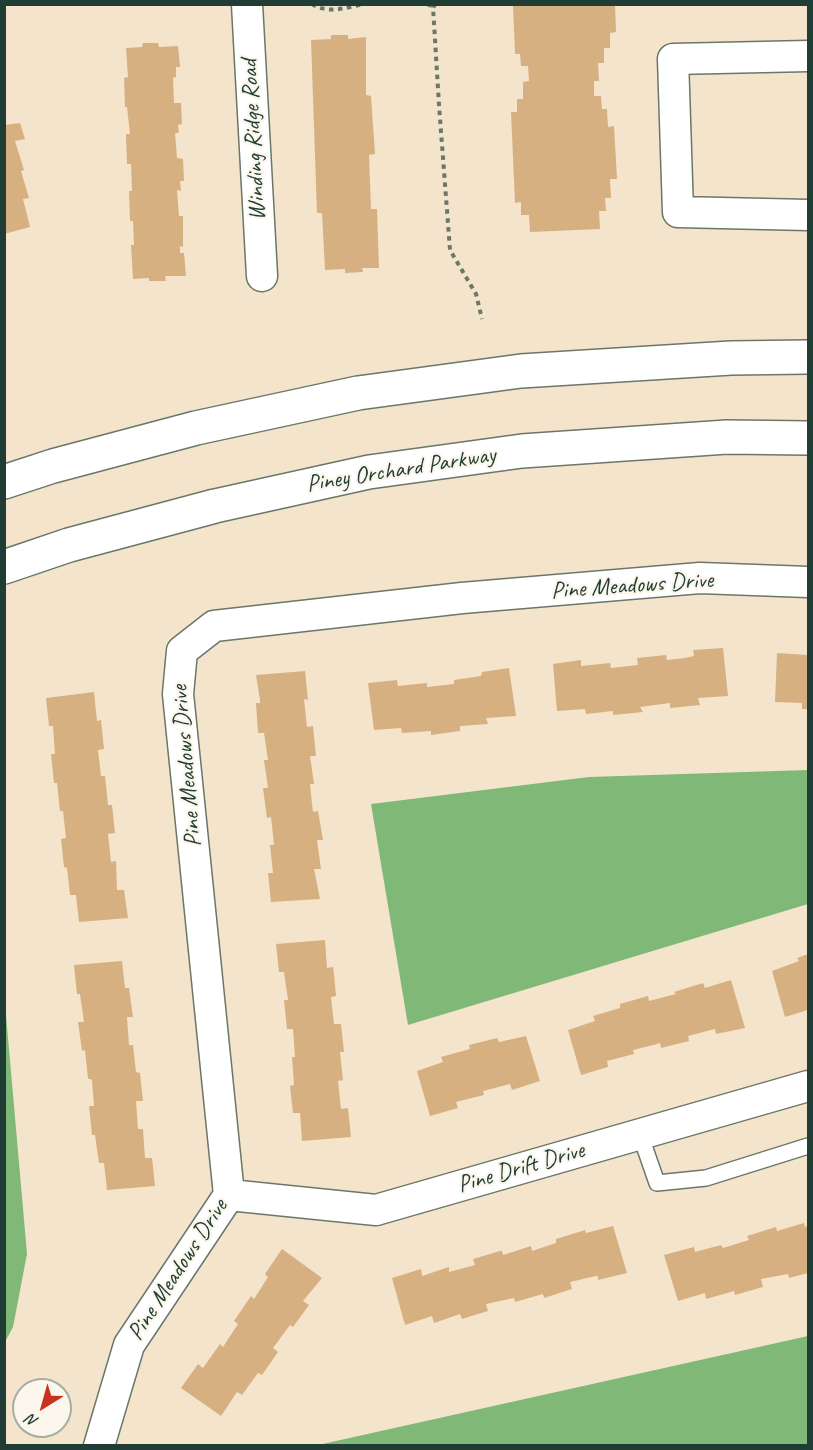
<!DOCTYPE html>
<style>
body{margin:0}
#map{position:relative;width:813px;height:1450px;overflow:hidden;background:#f4e4cb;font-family:Caveat,sans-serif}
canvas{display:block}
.frame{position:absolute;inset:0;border:6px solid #1f3d34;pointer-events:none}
.north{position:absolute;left:12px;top:1378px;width:60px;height:60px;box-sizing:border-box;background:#fbf7ec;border:2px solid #a3ada2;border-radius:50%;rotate:217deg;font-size:16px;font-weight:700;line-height:24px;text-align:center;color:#1f3d34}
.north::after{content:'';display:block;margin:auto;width:21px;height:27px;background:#c8321e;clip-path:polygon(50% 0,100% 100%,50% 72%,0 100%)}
</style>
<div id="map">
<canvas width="813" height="1450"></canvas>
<div class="frame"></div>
<div class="north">N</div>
</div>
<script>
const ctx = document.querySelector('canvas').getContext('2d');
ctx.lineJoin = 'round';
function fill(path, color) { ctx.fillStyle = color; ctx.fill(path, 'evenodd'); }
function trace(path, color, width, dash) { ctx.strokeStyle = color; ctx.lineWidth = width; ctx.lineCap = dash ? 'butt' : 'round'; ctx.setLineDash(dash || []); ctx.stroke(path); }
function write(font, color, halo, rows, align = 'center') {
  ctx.font = font + ' Caveat,sans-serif'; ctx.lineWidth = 4.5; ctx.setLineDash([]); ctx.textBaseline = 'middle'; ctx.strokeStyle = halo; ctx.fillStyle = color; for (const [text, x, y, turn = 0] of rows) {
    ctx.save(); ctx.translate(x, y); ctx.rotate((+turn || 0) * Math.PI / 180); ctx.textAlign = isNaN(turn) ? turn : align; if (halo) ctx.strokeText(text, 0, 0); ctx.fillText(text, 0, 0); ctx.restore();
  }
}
fill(new Path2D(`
 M 808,770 L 808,904 L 408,1025 L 371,804 L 589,777 Z
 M 4,992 L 27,1254 L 13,1327 L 5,1342 Z
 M 808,1336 L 808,1445 L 318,1445 Z`), '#80b977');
fill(new Path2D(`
 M 513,4 L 615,4 L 616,32 L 610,33 L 610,48 L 604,48 L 604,63 L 598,63 L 599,81 L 594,81 L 594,96 L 601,96 L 602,109 L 607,109 L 608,127 L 614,126 L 617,179 L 610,179 L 611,198 L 605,198 L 606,211 L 599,211 L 600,229 L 530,232 L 529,215 L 521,215 L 521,202 L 515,203 L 511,112 L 517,112 L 517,99 L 523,99 L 523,82 L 529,81 L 528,66 L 521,66 L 520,54 L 515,54 Z
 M 331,35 L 348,35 L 348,39 L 366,37 L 366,95 L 371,96 L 375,154 L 369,155 L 371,209 L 377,209 L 379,268 L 362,268 L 363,272 L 345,273 L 345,269 L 325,270 L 322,213 L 317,213 L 311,40 L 331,39 Z
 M 143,43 L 158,43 L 159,47 L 178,46 L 180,67 L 176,67 L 176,77 L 173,78 L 174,103 L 181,103 L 182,124 L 178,125 L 179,133 L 175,133 L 177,158 L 183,159 L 184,181 L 180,181 L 181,191 L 177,190 L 179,216 L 183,216 L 183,247 L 180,246 L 180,253 L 184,253 L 186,276 L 165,276 L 166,281 L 149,281 L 149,278 L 133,279 L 131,245 L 134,245 L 133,221 L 130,221 L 129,191 L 132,191 L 131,164 L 127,164 L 126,136 L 126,134 L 130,134 L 127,107 L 125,107 L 124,78 L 128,77 L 126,48 L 142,47 Z
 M 20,123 L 25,139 L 15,141 L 24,170 L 21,171 L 29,198 L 23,199 L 30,227 L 4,234 L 4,125 Z
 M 723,648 L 728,696 L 698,698 L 700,705 L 670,708 L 670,703 L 640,707 L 643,712 L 613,715 L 613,711 L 586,714 L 585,709 L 557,711 L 553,664 L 581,660 L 581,666 L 610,663 L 611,668 L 638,665 L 637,658 L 666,655 L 667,660 L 685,658 L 694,656 L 693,650 Z
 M 777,653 L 807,655 L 807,661 L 808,661 L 808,709 L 802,709 L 802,703 L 775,702 Z
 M 509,668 L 516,716 L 486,718 L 488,724 L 460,726 L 460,731 L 431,735 L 431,731 L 402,733 L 401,728 L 374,730 L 368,683 L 397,680 L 398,686 L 427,683 L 427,687 L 454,684 L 454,680 L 481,676 L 482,672 Z
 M 305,671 L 308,700 L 304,699 L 307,727 L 313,726 L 316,756 L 310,756 L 314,784 L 310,784 L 312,804 L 313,812 L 318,811 L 323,840 L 317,840 L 321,869 L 314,869 L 320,899 L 271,902 L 268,873 L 273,873 L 270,845 L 274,845 L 271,817 L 267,818 L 263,788 L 268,788 L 264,760 L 268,760 L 264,733 L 258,733 L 256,703 L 260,703 L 260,700 L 256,675 Z
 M 94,692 L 97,721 L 101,720 L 104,749 L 98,750 L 101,776 L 105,776 L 108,805 L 112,805 L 115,833 L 108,834 L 111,862 L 116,861 L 117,890 L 124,890 L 128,918 L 79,922 L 76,895 L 70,895 L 67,868 L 64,867 L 61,839 L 66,838 L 63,811 L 60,811 L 57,783 L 54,783 L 51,754 L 55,754 L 53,726 L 49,726 L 46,698 Z
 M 325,940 L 327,968 L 333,967 L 334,974 L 336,996 L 331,997 L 334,1024 L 341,1024 L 344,1052 L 340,1052 L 343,1080 L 338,1081 L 341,1109 L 348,1108 L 351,1137 L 302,1141 L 300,1113 L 293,1113 L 290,1086 L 294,1085 L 292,1057 L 295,1057 L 293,1029 L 287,1029 L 284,1000 L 288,1000 L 284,972 L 279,972 L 276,944 Z
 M 808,954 L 808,1010 L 785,1017 L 772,971 L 799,961 L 797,958 Z
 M 122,961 L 125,988 L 129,988 L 133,1017 L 127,1017 L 129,1045 L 133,1045 L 136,1072 L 140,1073 L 141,1083 L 143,1101 L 136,1101 L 138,1129 L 143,1129 L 145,1158 L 152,1158 L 155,1186 L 107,1190 L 104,1163 L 99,1163 L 95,1135 L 92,1135 L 89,1106 L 94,1106 L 92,1081 L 91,1079 L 88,1079 L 85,1050 L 82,1051 L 78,1022 L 84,1022 L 80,994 L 77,994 L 74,965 Z
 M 731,980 L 745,1028 L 716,1034 L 715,1029 L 688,1036 L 689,1041 L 661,1048 L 660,1043 L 657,1044 L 633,1050 L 634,1054 L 607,1061 L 608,1067 L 581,1075 L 568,1030 L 595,1021 L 593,1016 L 620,1008 L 620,1004 L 648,996 L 649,1001 L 676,994 L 674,992 L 703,983 L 705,988 Z
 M 526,1036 L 540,1081 L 512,1090 L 510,1084 L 483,1091 L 484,1095 L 456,1102 L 458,1108 L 430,1116 L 417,1071 L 443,1062 L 441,1057 L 470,1049 L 469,1045 L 497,1038 L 499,1042 Z
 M 804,1223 L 805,1227 L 808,1226 L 808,1273 L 789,1278 L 788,1274 L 761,1279 L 763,1287 L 735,1295 L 734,1291 L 706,1299 L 705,1293 L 678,1301 L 664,1255 L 694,1247 L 695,1252 L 721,1245 L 723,1248 L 749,1240 L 747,1236 L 776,1227 L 777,1231 Z
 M 613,1226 L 627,1273 L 598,1280 L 598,1276 L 596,1276 L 570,1282 L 572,1289 L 544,1298 L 543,1294 L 515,1302 L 514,1298 L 486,1304 L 488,1311 L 462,1319 L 460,1314 L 434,1323 L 432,1316 L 405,1325 L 392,1278 L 421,1269 L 422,1276 L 449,1267 L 449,1272 L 475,1265 L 473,1259 L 500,1251 L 502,1251 L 503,1255 L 531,1246 L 532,1251 L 556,1243 L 556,1239 L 582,1231 L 585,1230 L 586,1233 Z
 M 282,1249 L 322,1278 L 303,1301 L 309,1305 L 293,1327 L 290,1325 L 273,1348 L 278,1352 L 262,1375 L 258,1373 L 242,1395 L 237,1392 L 221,1416 L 181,1388 L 198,1364 L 203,1368 L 220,1344 L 223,1347 L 238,1324 L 234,1321 L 251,1296 L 254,1299 L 268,1277 L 265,1274 Z`), '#d7b082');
const lane = new Path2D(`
 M 640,1134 L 657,1183 L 706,1178 L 808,1146`);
const street = new Path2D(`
 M 247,4 L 262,276
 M 808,56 L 673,59 L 678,212 L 808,215
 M 229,1195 L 376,1210 L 808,1086
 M 99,1446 L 129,1345 L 229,1195 L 178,694 L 182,651 L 214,626 L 462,598 L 700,578 L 808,582`);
const secondary = new Path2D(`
 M 4,482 L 53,466 L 196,428 L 358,393 L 521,371 L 731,358 L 808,357
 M 4,567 L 69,545 L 215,506 L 369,472 L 522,451 L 727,437 L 808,438`);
trace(lane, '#6a7769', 18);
trace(street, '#6a7769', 33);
trace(secondary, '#6a7769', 36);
trace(new Path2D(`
 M 312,4 C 327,14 346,8 363,4
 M 427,4 L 433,7
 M 436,4 L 433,7 L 439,105 L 450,250 L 476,294 L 482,319`), '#6a7769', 4, [4.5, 4.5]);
trace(lane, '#fff', 15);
trace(street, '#fff', 30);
trace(secondary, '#fff', 33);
write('24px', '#1f3d34', '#fbf7ec', [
 ["Winding Ridge Road",254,140,-93],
 ["Piney Orchard Parkway",401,470,-9],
 ["Pine Meadows Drive",632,586,-4],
 ["Pine Meadows Drive",187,766,-95],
 ["Pine Drift Drive",521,1168,-16],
 ["Pine Meadows Drive",178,1270,-57]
]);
</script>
